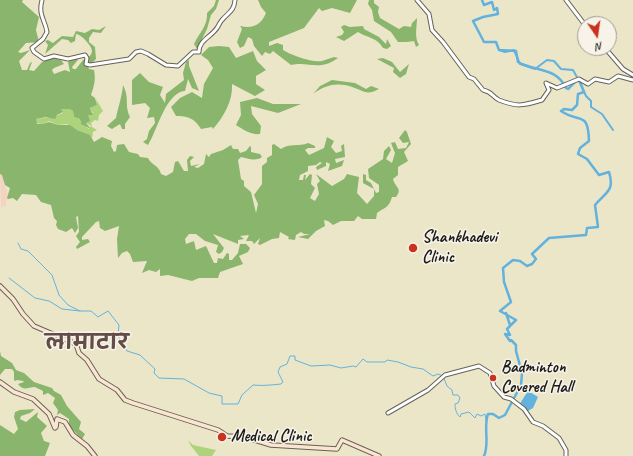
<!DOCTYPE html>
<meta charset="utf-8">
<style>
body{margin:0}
#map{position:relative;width:633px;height:456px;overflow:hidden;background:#ece6c9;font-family:Caveat,sans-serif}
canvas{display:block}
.north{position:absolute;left:577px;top:16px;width:40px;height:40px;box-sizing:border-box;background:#f7f3e8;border:1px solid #9f9d96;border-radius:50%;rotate:167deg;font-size:11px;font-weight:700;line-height:16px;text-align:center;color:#1c1c1c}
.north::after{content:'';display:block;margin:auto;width:14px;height:18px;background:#c8321e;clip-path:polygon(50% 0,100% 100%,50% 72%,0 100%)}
</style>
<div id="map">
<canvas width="633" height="456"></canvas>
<div class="north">N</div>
</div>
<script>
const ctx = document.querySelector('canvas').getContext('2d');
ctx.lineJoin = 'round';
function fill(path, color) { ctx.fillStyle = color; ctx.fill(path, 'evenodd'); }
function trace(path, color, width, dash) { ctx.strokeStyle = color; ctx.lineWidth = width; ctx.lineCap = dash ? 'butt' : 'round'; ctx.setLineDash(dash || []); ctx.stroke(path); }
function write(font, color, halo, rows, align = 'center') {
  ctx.font = font + ' Caveat,"Playpen Sans Deva",sans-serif'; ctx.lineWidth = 3; ctx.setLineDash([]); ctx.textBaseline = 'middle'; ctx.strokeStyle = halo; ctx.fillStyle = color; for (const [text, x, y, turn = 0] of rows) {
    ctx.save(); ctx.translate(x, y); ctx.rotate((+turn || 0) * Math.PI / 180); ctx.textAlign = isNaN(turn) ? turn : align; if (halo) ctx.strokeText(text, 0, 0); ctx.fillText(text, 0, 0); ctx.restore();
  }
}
fill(new Path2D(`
 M 0,173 L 2,175 L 8,195 L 5,207 L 3,206 L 1,209 Z`), '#f4d3c0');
fill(new Path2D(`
 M 96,99 L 103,111 L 99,115 L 98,121 L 95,120 L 91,123 L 92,127 L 97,130 L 93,132 L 92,139 L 91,136 L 77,130 L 67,124 L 58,125 L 49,121 L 42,124 L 36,123 L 36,119 L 56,116 L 63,113 L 61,109 L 69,109 L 73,111 L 74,117 L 80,119 L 80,122 L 89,129 L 91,126 L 86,123 L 88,115 L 93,113 L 90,108 L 97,105 Z
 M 188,440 L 193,445 L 216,450 L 212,456 L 199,456 L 191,446 Z`), '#aed37d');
fill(new Path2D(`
 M 0,0 L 23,0 L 22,2 L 39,17 L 36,30 L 39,42 L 26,43 L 18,52 L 21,53 L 30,50 L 19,61 L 22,70 L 27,70 L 30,63 L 32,62 L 29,70 L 34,71 L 42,62 L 53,58 L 61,60 L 64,64 L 54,68 L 52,70 L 54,74 L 65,70 L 70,72 L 68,62 L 76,58 L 78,60 L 72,67 L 73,69 L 76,69 L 83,60 L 89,57 C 90,56 92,53 92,51 C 92,46 81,34 76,34 L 75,41 L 71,43 L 68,40 L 62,39 L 45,54 L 48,45 L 45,41 L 48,40 L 53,43 L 62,36 L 73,37 L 76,31 L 85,33 L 92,29 L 99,30 L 106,26 L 101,33 L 93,32 L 89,38 L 89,42 L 95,47 L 96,59 L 88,67 L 89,69 L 94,70 C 96,80 94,86 91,95 L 95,98 L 97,105 L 90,108 L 93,115 L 88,115 L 90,121 L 86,123 L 91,129 L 81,124 L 80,119 L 74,117 L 73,111 L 69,109 L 61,109 L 63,112 L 57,115 L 55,119 L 46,117 L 36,119 L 37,124 L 42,124 L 49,122 L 58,125 L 70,125 L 77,130 L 90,135 L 94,142 L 102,137 L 112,141 L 111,146 L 114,152 L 116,151 L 117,145 L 124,144 L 129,152 L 138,154 L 140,157 L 148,158 C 151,165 159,165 161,174 L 166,176 L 173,172 L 175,162 L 178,161 L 184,171 L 188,171 L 187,160 L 190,156 L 194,157 L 190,161 L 191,166 L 200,164 L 194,167 L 198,168 L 204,164 L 206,154 L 209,157 L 211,154 L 223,150 L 231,145 L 233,149 L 238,149 L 240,153 L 246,151 L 250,146 L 251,147 L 251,152 L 260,154 L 262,157 C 255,162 247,158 241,157 L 238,160 L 241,179 L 244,181 L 244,186 L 251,192 L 256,213 L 258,204 L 254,195 L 262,184 L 262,166 L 267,162 L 267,158 L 272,155 L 272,145 L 274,144 L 281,149 C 289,143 299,147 308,143 L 315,146 L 315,148 L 308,148 L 305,150 L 309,155 L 324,148 L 327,137 L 334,141 L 331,147 L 336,153 L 342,151 L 341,146 L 344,144 L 345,157 L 335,159 L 336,163 L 344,160 L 342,166 L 328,171 L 330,164 L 326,162 L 326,166 L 317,170 L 316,167 L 322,163 L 320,162 L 316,165 L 308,166 L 308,171 L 300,175 L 299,180 L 303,180 L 304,175 L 306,175 L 305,180 L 310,174 L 312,175 L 311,184 L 315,188 L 310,198 L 315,201 L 319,194 L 317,184 L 320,181 L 316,174 L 332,186 L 344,179 L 347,174 L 359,177 L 357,193 L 367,204 L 374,196 L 374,189 L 363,183 L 363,174 L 366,175 L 366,180 L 371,183 L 376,193 L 379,192 L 379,185 L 369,178 L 368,169 L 383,159 L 384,151 L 389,146 L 391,150 L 386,159 L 392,163 L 395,153 L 391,143 L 395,142 L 398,149 L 406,148 L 409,142 L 403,143 L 399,138 L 405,130 L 407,132 L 411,144 L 404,152 L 408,161 L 398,167 L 398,175 L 393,179 C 395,188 403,188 396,197 L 392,197 C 389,208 385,207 377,213 L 376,219 L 362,219 L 358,216 L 354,221 L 341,221 L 333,225 L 328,221 L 324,220 L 325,226 L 316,231 L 308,239 L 298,237 L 310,234 L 304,234 L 301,232 L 296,235 L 295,240 L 288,239 L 289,237 L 280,232 L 279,238 L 272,239 L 260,245 L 258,244 L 260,238 L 254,244 L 252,241 L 246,241 L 249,235 L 240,236 L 244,239 L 238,240 L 238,244 L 213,234 L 224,248 L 222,252 L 219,254 L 216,252 L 218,245 L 205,241 L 196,234 L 189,234 L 185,239 L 186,244 L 194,241 L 196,250 L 206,246 L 214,263 L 217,263 L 218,258 L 223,259 L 227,253 L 229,254 L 229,260 L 232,260 L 238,253 L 240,244 L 246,244 L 250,248 L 248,252 L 239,256 L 243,264 L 220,272 L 218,278 L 199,278 L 192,281 L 168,275 L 160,276 L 160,269 L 156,272 L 149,270 L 142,273 L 147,261 L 133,262 L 130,254 L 127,251 L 122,253 L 118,258 L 117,239 L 119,226 L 105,231 L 100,228 L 99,221 L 96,222 L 82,237 L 82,240 L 88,239 L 90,242 L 77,249 L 76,247 L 80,242 L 76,236 L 79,232 L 78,216 L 76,217 L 78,228 L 75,233 L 72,228 L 66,232 L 58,229 L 56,225 L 57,221 L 54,218 L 51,205 L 41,202 L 36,195 L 22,194 L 17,201 L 13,198 L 8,199 L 7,198 L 10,188 L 5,185 L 2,175 L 0,174 Z
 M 216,0 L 219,0 L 216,9 L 211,15 L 207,29 L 197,49 L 194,44 C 199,33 208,26 207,13 L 214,6 Z
 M 258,0 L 357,0 L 350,13 L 332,8 L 322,11 L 319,8 L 304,28 L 269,42 L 269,46 L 277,43 L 283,45 L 283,50 C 291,55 313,63 322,61 C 326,60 330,58 334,57 L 338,58 C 318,72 310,61 291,65 L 273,51 L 270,54 L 265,52 L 262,56 L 254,46 L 252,39 L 248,37 L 244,46 L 240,48 L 237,42 L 242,29 L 240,26 C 253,29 261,25 266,13 L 261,7 Z
 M 369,0 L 374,0 L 374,3 L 379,7 L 378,12 L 380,18 L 399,29 L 404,26 L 411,27 L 412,23 L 417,18 C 417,27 414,37 419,45 L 416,47 L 414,41 C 412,42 400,42 398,42 L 391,32 L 374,21 L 372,10 L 368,4 Z
 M 344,25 L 350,27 L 363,26 L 364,29 L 379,37 L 386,44 L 387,39 L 391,46 L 387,49 L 383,48 C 377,37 367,38 358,32 L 344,41 L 336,37 L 342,35 L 344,32 L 341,27 Z
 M 219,46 L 229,47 L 236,58 L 253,51 L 257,61 L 266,70 L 256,76 L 256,84 L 265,90 L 255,96 L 232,84 C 233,101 224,116 213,129 L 212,127 L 201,129 C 194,118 188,116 176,116 L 171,107 L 180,98 L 192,92 L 202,98 L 204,84 L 213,68 L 208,60 L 201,55 L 209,47 Z
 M 383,58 L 392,62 L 400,72 L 409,64 L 406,74 L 400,78 L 393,72 L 394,68 L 377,59 Z
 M 189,60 L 189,66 L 199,91 L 192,88 L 188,79 L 185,91 C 166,92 157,131 148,145 L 143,142 L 147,139 L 149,131 L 155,123 L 154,117 L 147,118 L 150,108 L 145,103 L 132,105 L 132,80 L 140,73 L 149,82 L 163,87 L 160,95 L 165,103 L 166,94 L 184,80 L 183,73 L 186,62 Z
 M 332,80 L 355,83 L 366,89 L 371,86 L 379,89 C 366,96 365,91 352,87 C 337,82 325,85 313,94 L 320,86 Z
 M 123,85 C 130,99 124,104 130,117 L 125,124 L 125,129 L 122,129 L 120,124 L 112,129 L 107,126 L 116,118 C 118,107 122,97 123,85 Z
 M 257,98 L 273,104 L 301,104 L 278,113 L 251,106 L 252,114 L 261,126 L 260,134 C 251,135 244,130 236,125 L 241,115 L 240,102 Z
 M 0,351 L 1,356 L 12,363 L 16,370 L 24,373 L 34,382 L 52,388 L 54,391 L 61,395 L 67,406 L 81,422 L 79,429 L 85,434 L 82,439 L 69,426 L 69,419 L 60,413 L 57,415 L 58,410 L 53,403 L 55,398 L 48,393 L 43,395 L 43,391 C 41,390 37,388 35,387 C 28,387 24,392 18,384 L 24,382 L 23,381 L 17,380 L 15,381 L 14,380 L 14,372 L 12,369 L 5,369 L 0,375 Z
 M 35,409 L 30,413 L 21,416 L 20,419 L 26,422 L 38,412 L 37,417 L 47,426 L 41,433 L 44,441 L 50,443 L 45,456 L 0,456 L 0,425 L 14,434 L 18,429 L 14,417 L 15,412 L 20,410 Z`), '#8ab56c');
fill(new Path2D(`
 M 528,391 L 538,397 L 533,408 L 528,411 L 519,405 Z`), '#62b2dd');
trace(new Path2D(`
 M 18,243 L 21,249 L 28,251 L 52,275 L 59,295 L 68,305 L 80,311 L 91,311 L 98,317 L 108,311 L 119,325 L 118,336 L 127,351 L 140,355 L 155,369 L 154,373 L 159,378 L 184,379 L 209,393 L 222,396 L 222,404 L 238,404 L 242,395 L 253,385 C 263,386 271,385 281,384 L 283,382 L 278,372 L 280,367 L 287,364 L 290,356 L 295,356 L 295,360 L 311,366 L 330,365 L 341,368 L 353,366 L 356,367 L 363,359 L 367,362 L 385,362 L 387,360 L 398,362 L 411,367 L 423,369 L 433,376 L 438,374 L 443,376 L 447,386 L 452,390 L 453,395 L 458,395 L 460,398 L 458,403 L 455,404 C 455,408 456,414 460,417 L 461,414 L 469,412 L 475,418 L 477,414 L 481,416 L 485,414 L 486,420
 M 9,278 L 35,298 L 49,301 L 62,309 L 80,311`), '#62b2dd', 1);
trace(new Path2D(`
 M 499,50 L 505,52 L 514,50 L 520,64 L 535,69 L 547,60 L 554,61 L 561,69 L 573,70 L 578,79
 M 579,80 L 586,96 L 591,101 L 591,107 L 602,114 L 613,130`), '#62b2dd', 2);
trace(new Path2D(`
 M 482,0 L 484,5 L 492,2 L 494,10 L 497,8 L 498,14 L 483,17 L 473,21 L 484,42 L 496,42 L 499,50 L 516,51 L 518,62 C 537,72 556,67 566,88 L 568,89 L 575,82 L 579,80 L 584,92 L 578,94 L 577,105 L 572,110 L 564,109 L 561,111 C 580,124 588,110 589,141 L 580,148 L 578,154 L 587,159 L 599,175 L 609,172 C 615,191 606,192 595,205 L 598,227 L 587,228 L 586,235 L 549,238 L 532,254 L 536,259 L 532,264 L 527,266 L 520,261 L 513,260 L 503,268 L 504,282 L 511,302 L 500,311 L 516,320 L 507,329 L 510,335 L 505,334 L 510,341 L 511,340 L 516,345 L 516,351 L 522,373 L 521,385 L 505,415 L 499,418 L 493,414 L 488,414 C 483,427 490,443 484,456
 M 506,313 L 510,325`), '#62b2dd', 2.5);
const tertiary = new Path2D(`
 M 42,0 C 38,16 45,19 47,32 L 43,39 L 32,48 L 34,52 L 44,59 L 54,56 L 68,59 L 85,55 L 87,58 L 86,64 L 90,65 L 129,59 L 136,52 L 141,51 L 148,54 L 166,65 L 178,66 L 193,52 L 199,52 C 199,40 211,37 217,28 C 219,25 220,22 222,20 C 229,12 234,11 235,0
 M 417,0 L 429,14 L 432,30 L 443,42 L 469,77 L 474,79 L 483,90 C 493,92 492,97 499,100 C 517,107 522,106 542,100 L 549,90 L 546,83 L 557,88 L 579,79 L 588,84 L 595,79 L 609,82 L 618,76 L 633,80
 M 566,0 L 585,25
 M 605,48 L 623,69 L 633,75
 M 388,413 L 428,390 L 445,375 L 479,366 L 490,373 L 494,386 L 504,397 L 511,399 L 524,409 L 533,422 L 543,426 L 559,438 L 566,450 L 566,456`);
const secondary = new Path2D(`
 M 0,286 L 13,299 L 23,314 L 34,326 L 76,344 L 79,353 L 87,360 L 99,379 L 117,390 L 125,400 L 133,403 L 218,430 L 227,436 L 245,437 L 271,445 L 337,449 L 342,440 L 379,456
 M 0,382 L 14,392 L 33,399 L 49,414 L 55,428
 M 56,427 L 57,419 L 65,422 L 73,435 L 87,446 L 95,456`);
trace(tertiary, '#656359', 5);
trace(secondary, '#656359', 5.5);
trace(tertiary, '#fff', 3);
trace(secondary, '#fce5d0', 3.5);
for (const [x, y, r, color] of [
 [413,248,5,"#c8321e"],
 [493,378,4,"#c8321e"],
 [222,437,5,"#c8321e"]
]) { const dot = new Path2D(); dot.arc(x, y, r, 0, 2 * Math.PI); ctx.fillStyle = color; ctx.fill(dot); trace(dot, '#f7f3e8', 1.5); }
write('bold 17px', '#1c1c1c', '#f7f3e8', [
 ["Shankhadevi",422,238],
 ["Clinic",422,258],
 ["Badminton",501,368],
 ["Covered Hall",501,388],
 ["Medical Clinic",231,437]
], 'left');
write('bold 21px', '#644d48', '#f7f3e8', [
 ["लामाटार",87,343]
]);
</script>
